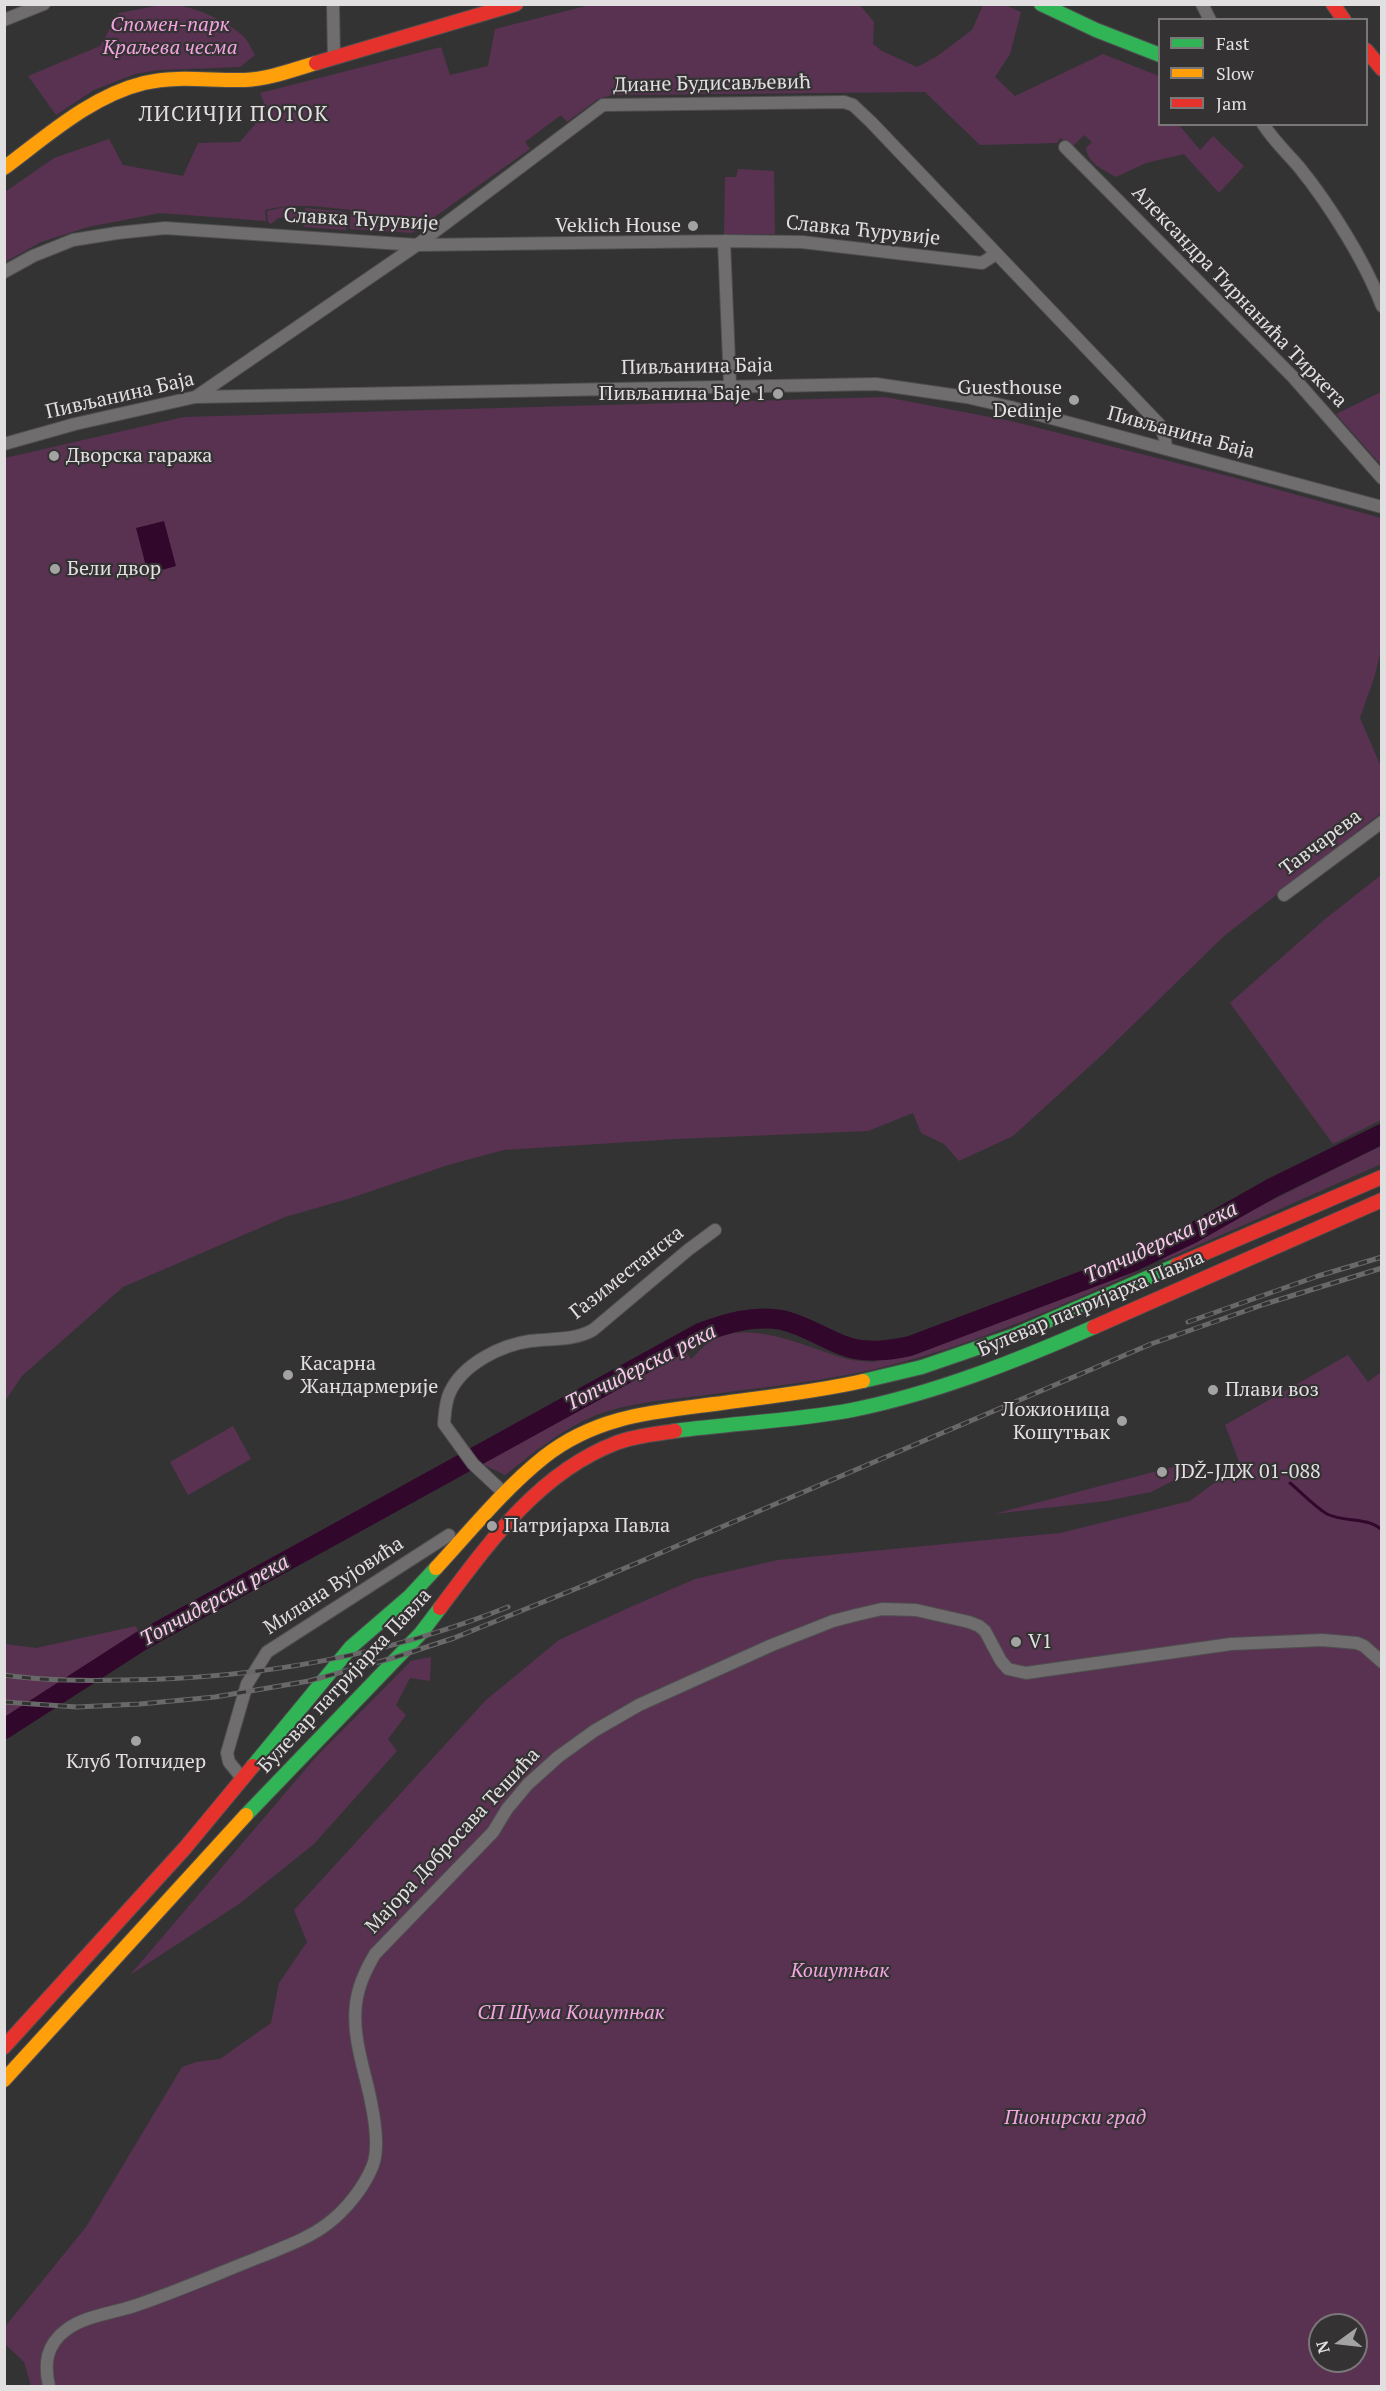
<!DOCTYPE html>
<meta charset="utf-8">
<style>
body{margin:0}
#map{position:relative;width:1386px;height:2391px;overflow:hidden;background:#343334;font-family:"PT Serif",serif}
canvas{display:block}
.frame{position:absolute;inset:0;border:6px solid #e1dfe0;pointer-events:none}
.legend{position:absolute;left:1158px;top:18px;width:210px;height:108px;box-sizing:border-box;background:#353234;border:2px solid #7a7779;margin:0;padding:8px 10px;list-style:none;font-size:18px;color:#e1dfe0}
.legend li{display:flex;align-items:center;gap:12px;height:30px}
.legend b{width:30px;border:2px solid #7a7779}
.north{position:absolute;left:1308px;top:2313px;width:60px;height:60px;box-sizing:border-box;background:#353234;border:2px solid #7a7779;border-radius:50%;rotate:255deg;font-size:16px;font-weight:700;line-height:24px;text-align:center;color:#e1dfe0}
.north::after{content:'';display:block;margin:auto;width:21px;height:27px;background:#a4a3a4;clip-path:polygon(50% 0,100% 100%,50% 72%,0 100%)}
</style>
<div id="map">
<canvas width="1386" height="2391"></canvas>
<div class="frame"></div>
<ul class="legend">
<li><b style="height:8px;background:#30b455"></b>Fast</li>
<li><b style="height:8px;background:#ff9f0a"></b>Slow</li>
<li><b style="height:8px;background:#e5322d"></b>Jam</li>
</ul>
<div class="north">N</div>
</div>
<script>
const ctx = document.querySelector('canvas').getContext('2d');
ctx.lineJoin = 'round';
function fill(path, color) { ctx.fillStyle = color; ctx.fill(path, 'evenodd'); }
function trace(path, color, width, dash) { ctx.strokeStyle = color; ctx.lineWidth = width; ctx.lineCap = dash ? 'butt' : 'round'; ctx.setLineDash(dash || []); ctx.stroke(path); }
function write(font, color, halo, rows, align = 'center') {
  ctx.font = font + ' "PT Serif",serif'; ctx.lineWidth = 4.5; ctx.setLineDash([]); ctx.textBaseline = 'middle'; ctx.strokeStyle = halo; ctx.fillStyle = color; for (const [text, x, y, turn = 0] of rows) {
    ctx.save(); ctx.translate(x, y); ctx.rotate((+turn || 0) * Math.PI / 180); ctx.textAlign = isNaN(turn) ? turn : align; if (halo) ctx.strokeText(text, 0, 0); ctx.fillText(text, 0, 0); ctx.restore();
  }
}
fill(new Path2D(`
 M 166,4 C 189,4 229,21 245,38 C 249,43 252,50 255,55 L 240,67 L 159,70 L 135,74 L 94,90 L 56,115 L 28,76 L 100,46 L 119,13 Z
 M 590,5 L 860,5 L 874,22 L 873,44 L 882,51 L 917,67 L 936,57 L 972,30 L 983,5 L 1005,5 L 1021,12 L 1010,54 L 995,77 L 1015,96 L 1103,54 L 1159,76 L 1160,124 L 1179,125 L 1200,150 L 1213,136 L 1244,166 L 1219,193 L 1184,154 L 1146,163 L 1116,177 C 1104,170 1088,164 1086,148 L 1092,142 L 1084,135 L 1073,146 L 1060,138 L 1057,143 L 980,145 L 925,92 L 612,95 L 598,99 L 567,122 L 561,115 L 525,142 L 530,149 L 412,233 L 350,229 L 351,210 C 322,207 294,203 265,210 L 266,221 L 160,213 L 88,227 L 41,242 L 5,262 L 5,192 L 54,158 L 109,139 L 123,165 L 183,176 L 198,143 L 240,142 L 267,110 L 260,93 L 441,47 L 450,75 L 488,66 L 495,29 Z
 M 738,169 L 774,171 L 775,234 L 724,234 L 725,177 L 736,177 Z
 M 285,207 L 299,213 L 297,220 L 293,225 L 288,217 L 278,218 L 271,224 L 268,222 L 267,211 Z
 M 305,208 L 347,212 L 346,230 L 304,227 Z
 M 1381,392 L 1381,465 L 1336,414 Z
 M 885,397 L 1011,421 L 1232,477 L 1381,518 L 1381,649 L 1375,675 L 1360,718 L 1381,767 L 1381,813 L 1224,936 L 1102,1055 L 1013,1136 L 959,1161 L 944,1144 L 921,1133 L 913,1113 L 868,1131 L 676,1139 L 504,1150 L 448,1165 L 351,1198 L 285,1217 L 123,1287 L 22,1376 L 5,1401 L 5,458 L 184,417 Z
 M 1381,875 L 1381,1120 L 1333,1144 L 1230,1003 L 1324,920 Z
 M 1381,1146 L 1381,1164 L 1165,1260 L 1160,1256 Z
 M 1133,1266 L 1136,1272 C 1057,1308 979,1342 895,1364 C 831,1381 764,1387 698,1396 C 665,1400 628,1403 596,1415 C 562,1429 533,1453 505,1475 L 476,1461 L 683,1348 L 691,1359 C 697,1354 702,1347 708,1343 C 746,1316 808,1348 847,1359 C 855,1361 865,1361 874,1362 Z
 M 1348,1355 L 1368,1382 L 1381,1372 L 1381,2386 L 31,2386 L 24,2362 L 5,2344 L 4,2328 L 86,2227 L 182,2067 L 196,2062 L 220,2059 L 271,2023 L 279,1983 L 307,1942 L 294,1910 L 486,1700 L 559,1640 L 626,1609 L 695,1579 L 778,1560 L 1060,1533 L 1190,1501 L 1240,1464 L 1225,1425 ZM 1320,2325 L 1356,2325 L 1356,2361 L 1320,2361 Z
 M 233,1426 L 251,1459 L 188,1495 L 170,1462 Z
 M 1180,1465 L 1192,1471 L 1151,1492 L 1106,1501 L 994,1514 Z
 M 136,1626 L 141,1641 L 5,1729 L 5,1644 L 36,1648 Z
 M 431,1657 L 430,1681 L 410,1678 L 396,1705 L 406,1715 L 388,1739 L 397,1751 L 314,1844 L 239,1904 L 130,1975 L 315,1758 L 411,1661 Z`), '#593251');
fill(new Path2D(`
 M 164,521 L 176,566 L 148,574 L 136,528 Z`), '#32072c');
trace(new Path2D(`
 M 1290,1483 C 1301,1492 1315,1507 1327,1514 C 1345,1523 1366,1516 1382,1530`), '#32072c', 3);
trace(new Path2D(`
 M 4,1729 L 141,1641 L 700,1333 C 727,1323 753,1315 782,1320 C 804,1325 821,1337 842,1345 C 863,1354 888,1351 910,1346 L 1130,1263 L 1191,1234 L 1272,1188 L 1382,1134`), '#32072c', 20);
const street = new Path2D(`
 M 333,4 L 334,58
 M 1202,4 L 1210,20
 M 4,20 L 44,4
 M 1263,124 C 1273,140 1287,153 1299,167 C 1329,204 1365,261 1382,306
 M 1065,147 L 1293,377 L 1382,478
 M 724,241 L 730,385
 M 4,272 L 33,256 L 73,240 L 117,233 L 165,228 L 417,245 L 724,241 L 802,242 L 982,263 L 996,254
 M 197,396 L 417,245 L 603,105 L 844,102 L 853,105 L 871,122 L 1159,424 L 1165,438 L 1166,449
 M 4,444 L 75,424 L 195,397 L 876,384 L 966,397 L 1010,407 L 1382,507
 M 1284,895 L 1382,822
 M 504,1493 L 473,1464 L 444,1424 C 445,1413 445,1402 450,1392 C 463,1364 501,1345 530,1341 C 552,1338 573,1341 593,1330 L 688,1250 L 715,1230
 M 242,1778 L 229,1762 L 227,1753 L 247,1684 L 267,1652 L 449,1535
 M 49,2386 C 44,2364 46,2345 66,2330 C 84,2316 113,2313 134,2306 C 179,2291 221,2272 265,2255 C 286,2246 307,2239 326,2225 C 345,2211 364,2188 373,2165 C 381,2143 371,2099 365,2076 C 359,2052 353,2029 356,2004 C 358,1986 366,1969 375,1954 L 493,1832 L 507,1809 L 528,1784 L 558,1757 L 594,1731 L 639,1705 L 772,1645 L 833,1621 L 856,1615 L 882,1609 L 916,1610 L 969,1622 L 979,1626 L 985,1631 L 1001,1661 L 1008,1669 L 1026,1673 L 1231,1644 L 1322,1640 L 1357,1643 L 1364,1646 L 1382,1662`);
const fast = new Path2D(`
 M 1041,4 L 1096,30 L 1160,55
 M 863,1381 L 922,1367 L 1015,1335 L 1177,1265
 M 675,1431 C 734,1423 794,1421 852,1410 C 936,1393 1016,1361 1094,1327
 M 253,1766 L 351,1647 L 410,1596 L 436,1568
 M 246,1815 L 421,1633 L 440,1608`);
const slow = new Path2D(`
 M 4,168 C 47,136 91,96 144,83 C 177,75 211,81 245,80 C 269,79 292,70 316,63
 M 436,1568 C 471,1530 504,1489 544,1457 C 596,1416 653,1412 715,1404 C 765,1397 815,1392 863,1381
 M 4,2080 L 246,1815`);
const jam = new Path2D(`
 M 1333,4 L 1344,20
 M 1366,50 L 1382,69
 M 316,63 L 516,4
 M 1177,1265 L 1382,1177
 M 1094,1327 L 1382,1200
 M 440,1608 C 488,1544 538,1473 616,1443 C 634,1436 655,1434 675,1431
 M 4,2047 L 185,1848 L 253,1766`);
trace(street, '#504f50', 14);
trace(fast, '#504f50', 16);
trace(slow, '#504f50', 16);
trace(jam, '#504f50', 16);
trace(street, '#6f6d6e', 12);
trace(fast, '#30b455', 14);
trace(slow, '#ff9f0a', 14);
trace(jam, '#e5322d', 14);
const rail = new Path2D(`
 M 1188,1322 L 1318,1276 L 1382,1257
 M 4,1675 C 44,1681 83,1681 123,1680 C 255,1679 385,1656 508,1607
 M 4,1702 L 77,1707 L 140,1704 L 215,1697 L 309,1681 L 393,1658 L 454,1638 L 590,1583 L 1151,1344 L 1265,1304 L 1382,1268`);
trace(rail, '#6a696a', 5);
trace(rail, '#353234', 3, [9]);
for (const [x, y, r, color] of [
 [693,226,6,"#a4a3a4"],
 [778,394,6,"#a4a3a4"],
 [1074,400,6,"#a4a3a4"],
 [54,456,6,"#a4a3a4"],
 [55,569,6,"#a4a3a4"],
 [288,1375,6,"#a4a3a4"],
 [1213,1390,6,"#a4a3a4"],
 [1122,1421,6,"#a4a3a4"],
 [1162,1472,6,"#a4a3a4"],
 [492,1526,6,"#a4a3a4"],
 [1016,1642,6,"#a4a3a4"],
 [136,1741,6,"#a4a3a4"]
]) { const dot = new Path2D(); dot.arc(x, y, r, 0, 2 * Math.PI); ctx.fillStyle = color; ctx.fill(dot); trace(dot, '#353234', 2); }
write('italic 20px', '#f3a4e1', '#353234', [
 ["Спомен-парк",170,25],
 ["Краљева чесма",170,48],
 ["Кошутњак",840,1971],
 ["СП Шума Кошутњак",571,2013],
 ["Пионирски град",1075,2118]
]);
write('20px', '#e1dfe0', '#353234', [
 ["Диане Будисављевић",712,84,-1],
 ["Славка Ћурувије",361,220,3],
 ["Славка Ћурувије",863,231,6],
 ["Александра Тирнанића Тиркета",1239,297,46],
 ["Пивљанина Баја",697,367,-1],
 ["Пивљанина Баја",120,396,-13],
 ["Пивљанина Баја",1181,433,15],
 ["Тавчарева",1321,843,-37],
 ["Газиместанска",627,1273,-38],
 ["Булевар патријарха Павла",1091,1304,-23],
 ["Милана Вујовића",334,1586,-33],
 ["Булевар патријарха Павла",345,1681,-47],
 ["Мајора Добросава Тешића",453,1841,-47]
]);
write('20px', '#e1dfe0', '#353234', [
 ["Veklich House",681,226,"right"],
 ["Guesthouse",1062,388,"right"],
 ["Dedinje",1062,411,"right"],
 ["Пивљанина Баје 1",766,394,"right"],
 ["Дворска гаража",66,456],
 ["Бели двор",67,569],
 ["Касарна",300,1364],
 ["Жандармерије",300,1387],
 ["Плави воз",1225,1390],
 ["Ложионица",1110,1410,"right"],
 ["Кошутњак",1110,1433,"right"],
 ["JDŽ-JДЖ 01-088",1174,1472],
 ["Патријарха Павла",504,1526],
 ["V1",1028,1642],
 ["Клуб Топчидер",136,1762,"center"]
], 'left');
ctx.letterSpacing = '1.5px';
write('21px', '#e1dfe0', '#353234', [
 ["ЛИСИЧЈИ ПОТОК",234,115]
]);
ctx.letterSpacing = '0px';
write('italic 21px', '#fbcaef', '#353234', [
 ["Топчидерска река",1161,1243,-25],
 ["Топчидерска река",641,1368,-27],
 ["Топчидерска река",215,1601,-29]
]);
</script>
